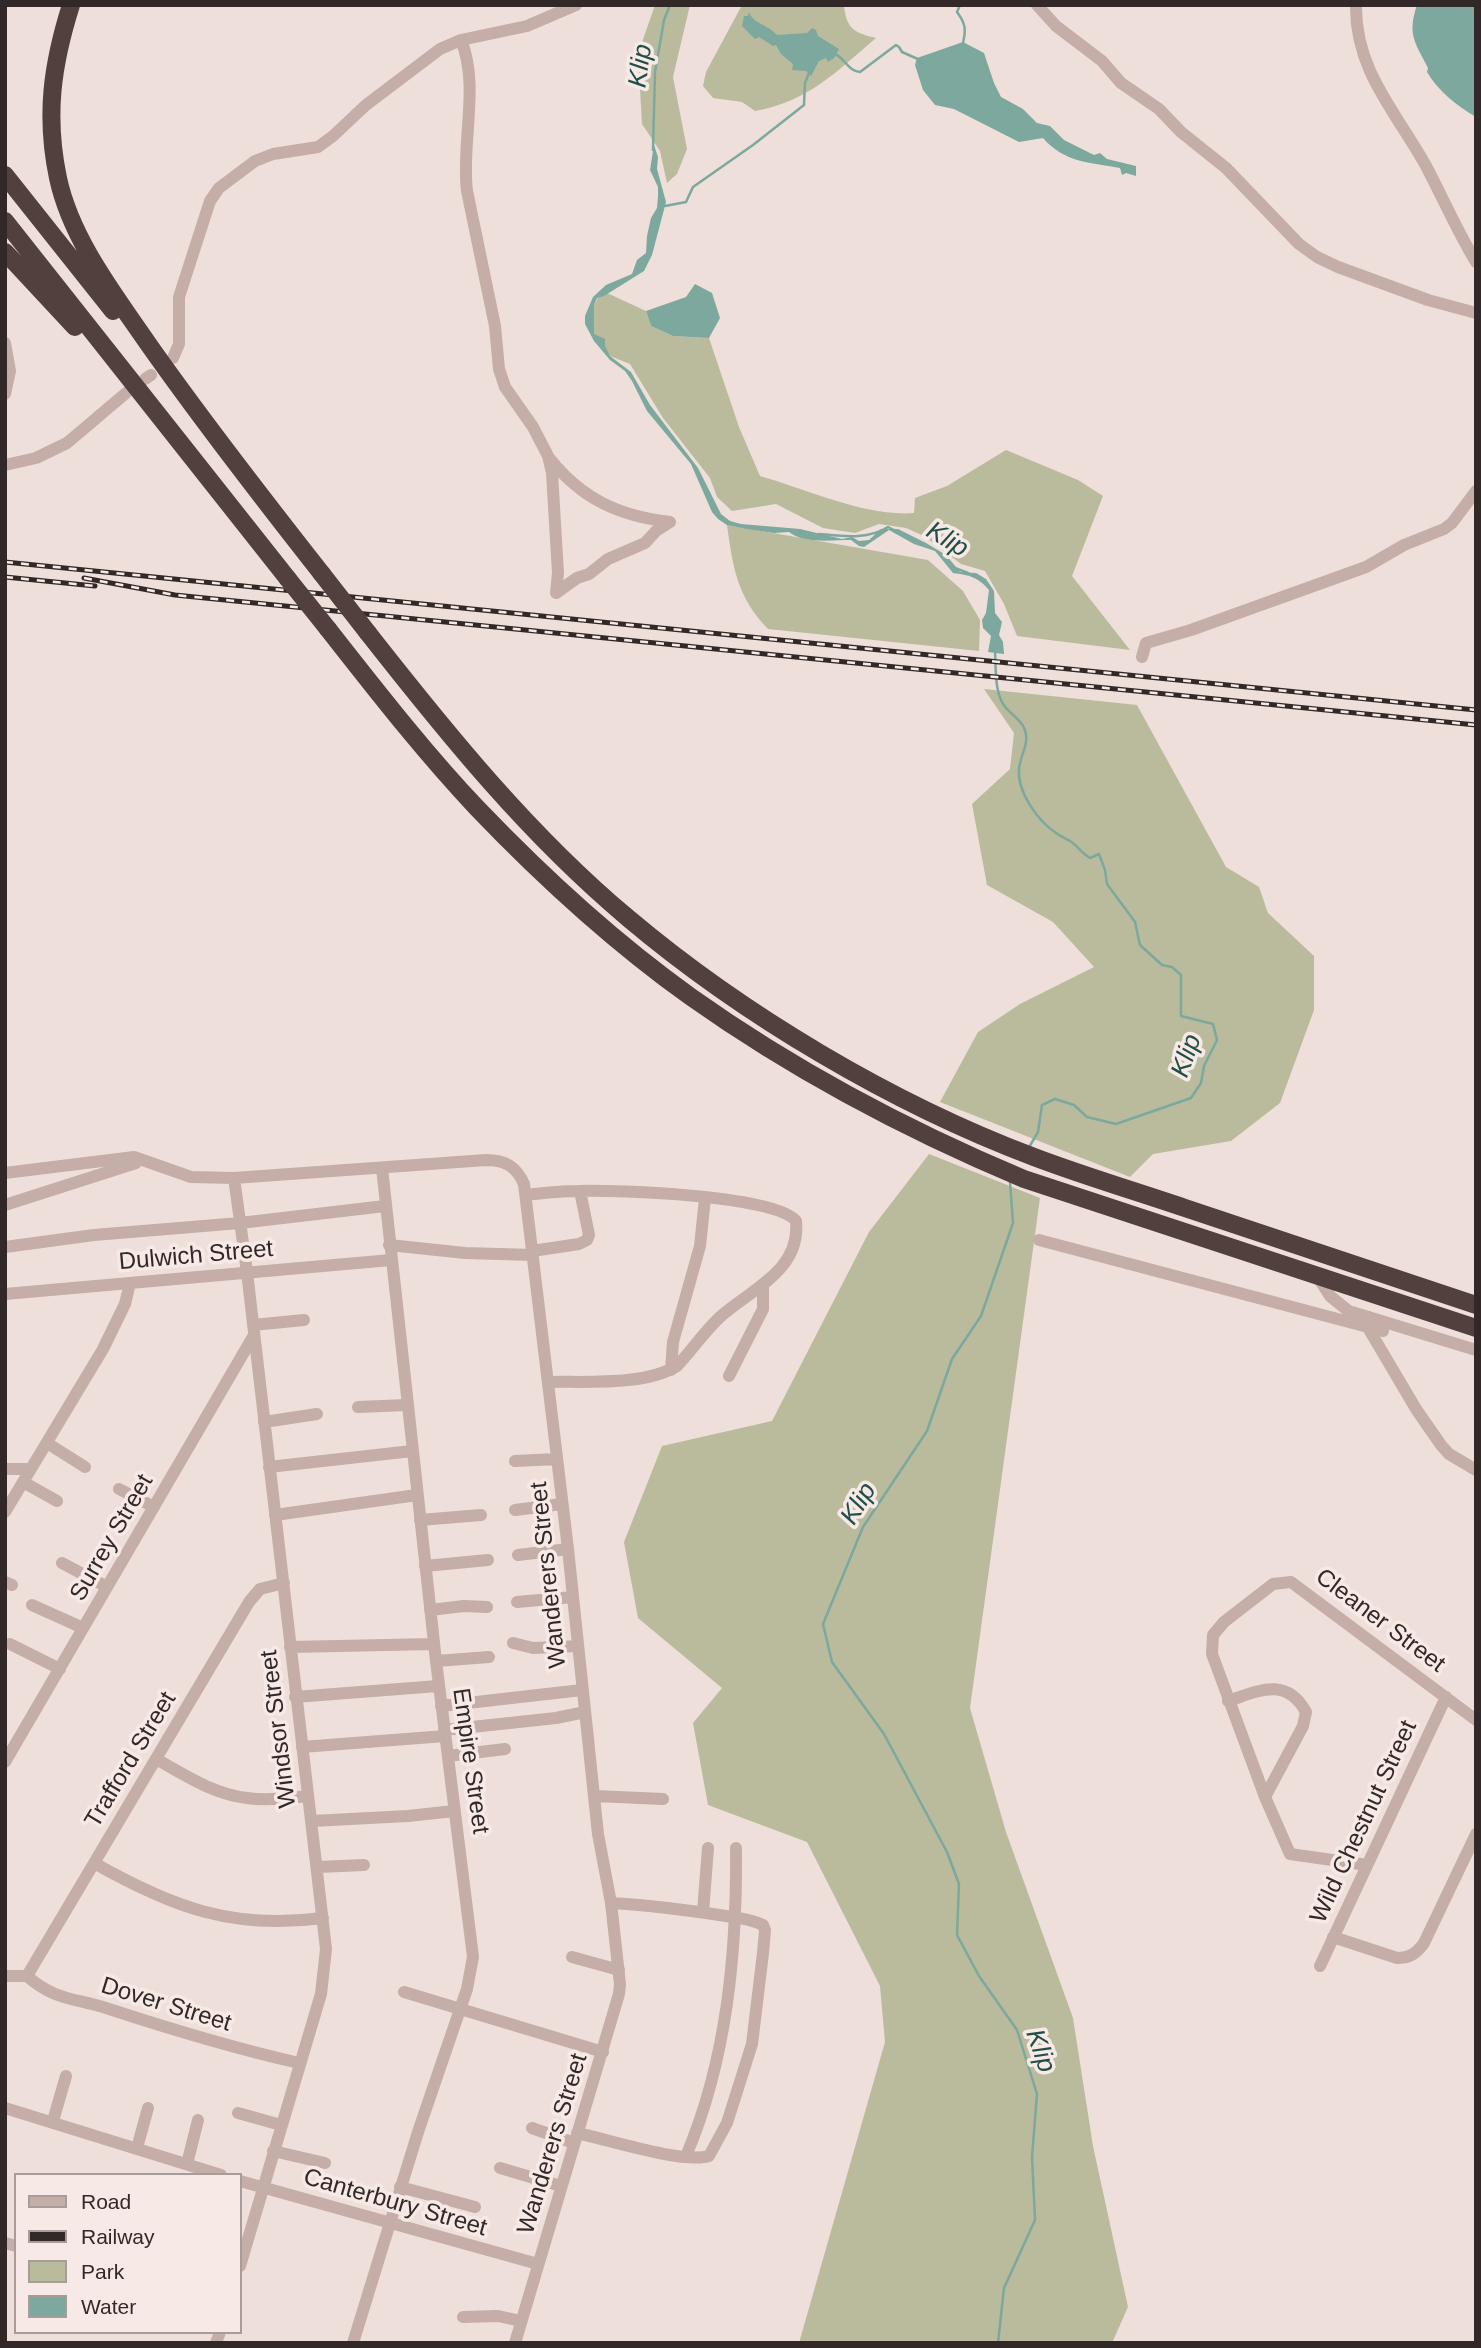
<!DOCTYPE html>
<style>
body{margin:0}
#map{position:relative;width:1481px;height:2348px;overflow:hidden;background:#eedfda;font-family:Arial,sans-serif}
canvas{display:block}
.frame{position:absolute;inset:0;border:7px solid #322827;pointer-events:none}
.legend{position:absolute;left:14px;top:2173px;width:228px;height:161px;box-sizing:border-box;background:#f7eae6;border:2px solid #a89c9a;margin:0;padding:9px 12px;list-style:none;font-size:21px;color:#322827}
.legend li{display:flex;align-items:center;gap:14px;height:35px}
.legend b{width:35px;border:2px solid #a89c9a}
</style>
<div id="map">
<canvas width="1481" height="2348"></canvas>
<div class="frame"></div>
<ul class="legend">
<li><b style="height:9px;background:#c5ada8"></b>Road</li>
<li><b style="height:9px;background:#322827"></b>Railway</li>
<li><b style="height:19px;background:#babb9c"></b>Park</li>
<li><b style="height:19px;background:#7ca89e"></b>Water</li>
</ul>
</div>
<script>
const ctx = document.querySelector('canvas').getContext('2d');
ctx.lineJoin = 'round';
function fill(path, color) { ctx.fillStyle = color; ctx.fill(path, 'evenodd'); }
function trace(path, color, width, dash) { ctx.strokeStyle = color; ctx.lineWidth = width; ctx.lineCap = dash ? 'butt' : 'round'; ctx.setLineDash(dash || []); ctx.stroke(path); }
function write(font, color, halo, rows, align = 'center') {
  ctx.font = font + ' Arial,sans-serif'; ctx.lineWidth = 7; ctx.setLineDash([]); ctx.textBaseline = 'middle'; ctx.strokeStyle = halo; ctx.fillStyle = color; for (const [text, x, y, turn = 0] of rows) {
    ctx.save(); ctx.translate(x, y); ctx.rotate((+turn || 0) * Math.PI / 180); ctx.textAlign = isNaN(turn) ? turn : align; if (halo) ctx.strokeText(text, 0, 0); ctx.fillText(text, 0, 0); ctx.restore();
  }
}
fill(new Path2D(`
 M 655,5 L 690,5 L 673,77 L 687,149 L 677,174 L 667,183 L 660,151 L 642,124 L 638,54 Z
 M 742,5 L 844,5 C 846,29 855,33 876,38 C 836,72 809,101 755,111 L 742,102 L 713,98 L 703,86 L 706,72 Z
 M 607,293 L 646,311 L 651,326 L 673,336 L 709,338 L 739,427 L 760,476 C 806,489 866,517 914,513 L 915,498 L 947,486 L 1006,450 L 1078,480 L 1103,496 L 1072,576 L 1130,650 L 1017,636 L 1004,604 L 985,571 L 961,564 L 924,536 L 906,528 L 879,524 L 855,533 L 823,528 L 776,504 L 732,511 L 717,497 L 710,478 L 663,418 L 630,364 L 610,356 L 594,334 L 594,305 L 599,296 L 604,296 Z
 M 727,525 L 928,560 L 963,591 L 980,620 L 979,651 L 768,629 C 737,597 733,568 727,525 Z
 M 984,689 L 1137,705 L 1226,867 L 1259,887 L 1268,913 L 1314,956 L 1314,1010 L 1280,1103 L 1231,1141 L 1153,1154 L 1130,1177 L 940,1102 L 978,1032 L 1020,1004 L 1094,967 L 1053,922 L 987,885 L 972,804 L 1010,769 L 1014,733 Z
 M 929,1154 L 1040,1198 L 970,1708 L 1006,1832 L 1073,2018 L 1093,2146 L 1128,2307 L 1112,2343 L 799,2343 L 885,2042 L 880,1986 L 807,1842 L 708,1805 L 693,1723 L 722,1688 L 638,1618 L 624,1542 L 662,1446 L 772,1421 L 869,1232 Z`), '#babb9c');
fill(new Path2D(`
 M 1417,5 L 1476,5 L 1476,117 C 1456,105 1439,92 1427,72 L 1428,68 C 1415,42 1407,35 1417,5 Z
 M 749,12 C 753,24 769,25 777,35 L 807,33 L 812,28 L 816,30 L 818,36 L 839,49 L 834,58 L 828,62 L 826,58 L 819,61 L 811,76 L 806,71 L 792,70 L 793,64 L 781,54 L 776,45 L 773,46 L 759,37 L 755,39 L 742,26 L 744,16 L 748,16 Z
 M 963,42 L 984,53 L 994,83 L 1001,97 L 1023,109 L 1037,123 L 1050,126 L 1064,140 L 1094,155 L 1100,153 L 1107,159 L 1136,166 L 1136,176 L 1126,173 L 1122,175 L 1120,168 C 1089,162 1065,163 1043,138 L 1019,142 L 954,109 L 935,105 L 923,90 L 915,65 L 917,58 Z
 M 654,145 L 658,157 L 657,169 L 666,202 L 652,255 L 644,271 L 604,296 L 597,298 L 594,305 L 594,334 L 605,339 L 605,346 L 610,356 L 631,372 L 650,405 L 698,468 L 721,514 L 730,521 L 741,524 L 800,529 L 842,539 L 852,537 L 859,541 L 869,540 L 881,529 L 898,529 L 926,543 L 946,555 L 960,572 L 976,573 L 986,579 L 994,591 L 995,613 L 1002,622 L 999,635 L 1003,642 L 1004,654 L 988,652 L 991,636 L 983,628 L 982,620 L 986,613 L 989,590 C 978,577 969,575 953,573 L 935,551 L 914,544 L 889,530 L 864,547 L 859,546 L 851,540 C 831,540 805,544 789,532 L 774,533 L 747,529 L 727,525 L 718,519 L 712,512 L 691,464 L 647,411 L 632,381 L 625,371 L 610,360 L 594,341 L 585,324 L 585,316 L 593,297 L 606,285 L 632,274 L 637,260 L 646,253 L 647,236 L 651,218 L 657,208 L 658,196 L 658,187 L 650,170 Z
 M 695,284 L 712,293 L 720,318 L 709,338 L 673,336 L 651,326 L 646,311 L 686,297 Z`), '#7ca89e');
trace(new Path2D(`
 M 960,5 L 957,12 C 966,24 966,30 963,43
 M 833,53 C 845,57 847,71 860,72 L 896,45 L 899,47 L 902,52 L 920,60
 M 653,150 L 655,72 L 664,20 L 670,5
 M 665,206 L 686,202 L 693,187 L 753,145 L 804,105 L 805,83 L 809,73
 M 819,534 C 842,536 868,540 888,527 L 894,530
 M 955,568 L 968,573
 M 995,650 C 996,667 994,695 1006,708 C 1012,715 1020,719 1024,728 C 1031,742 1020,755 1019,769 C 1017,792 1038,821 1056,833 C 1060,836 1065,838 1070,841 C 1078,846 1081,853 1090,858 L 1099,854 L 1105,870 L 1107,884 L 1135,922 L 1140,945 L 1162,965 L 1172,967 L 1181,975 L 1181,1016 L 1213,1024 L 1217,1040 L 1204,1066 L 1201,1083 L 1191,1098 L 1116,1124 L 1087,1117 L 1074,1105 L 1055,1099 L 1042,1105 L 1038,1132 L 1028,1149
 M 998,2343 L 1004,2288 L 1035,2220 L 1032,2157 L 1037,2094 L 1017,2030 L 979,1976 L 957,1935 L 959,1884 L 947,1852 L 884,1734 L 832,1662 L 823,1624 L 863,1527 L 927,1431 L 952,1359 L 981,1316 L 1013,1223 L 1010,1182`), '#7ca89e', 2.5);
trace(new Path2D(`
 M 1037,5 L 1056,26 L 1102,61 L 1121,83 L 1159,109 L 1181,132 L 1226,168 L 1299,244 L 1317,257 L 1338,267 L 1428,300 L 1476,313
 M 1356,5 C 1355,71 1397,113 1426,166 C 1443,198 1457,231 1476,262
 M 461,40 C 480,86 461,142 467,191 L 495,326 L 499,369 L 505,387 L 533,427 L 548,456 L 552,473 L 558,573 L 556,593
 M 5,343 L 10,371 L 5,394
 M 173,358 L 179,344 L 179,297 L 210,201 L 219,188 L 255,161 L 273,154 L 318,147 L 333,136 L 366,105 L 440,49 L 461,40 L 527,26 L 576,5
 M 145,379 L 151,375
 M 550,459 C 582,499 619,516 670,522
 M 5,465 L 36,458 L 67,443 L 126,393
 M 556,593 L 577,578 L 589,574 L 608,559 L 645,543 L 656,531 L 670,522
 M 1142,657 L 1146,643 L 1191,630 L 1366,567 L 1404,545 L 1444,529 L 1452,523 L 1476,491
 M 5,1173 L 134,1157 L 191,1177 L 234,1178 L 486,1160 C 505,1160 516,1166 524,1184 L 568,1549 L 598,1834 L 611,1903 L 620,1984 L 619,1994 L 515,2343
 M 234,1178 L 247,1272 L 326,1949 L 321,1994 L 240,2266
 M 526,1195 C 543,1193 561,1191 579,1191 C 617,1190 775,1195 796,1221 C 801,1271 751,1289 720,1317 C 704,1332 692,1350 677,1366 C 644,1386 586,1381 548,1382
 M 5,1205 L 136,1163
 M 1039,1240 L 1383,1331
 M 389,1245 L 465,1253 L 533,1255
 M 5,1247 L 94,1235 L 240,1223 L 385,1206
 M 532,1251 L 579,1244 L 587,1240 L 589,1235 L 580,1191
 M 1317,1276 L 1330,1296 L 1367,1326 L 1416,1409 L 1441,1445 L 1449,1454 L 1476,1470
 M 5,1294 L 391,1260
 M 1352,1312 L 1476,1350
 M 253,1325 L 304,1320
 M 671,1370 L 673,1342 L 700,1246 L 705,1198
 M 729,1376 L 763,1309 L 763,1285
 M 358,1407 L 407,1405
 M 264,1422 L 317,1414
 M 47,1443 L 85,1467
 M 515,1461 L 557,1459
 M 269,1467 L 412,1451
 M 5,1469 L 30,1469
 M 23,1482 L 57,1501
 M 119,1489 L 154,1507
 M 515,1510 L 562,1504
 M 5,1512 L 103,1349 L 125,1304 L 130,1283
 M 275,1515 L 417,1495
 M 420,1520 L 481,1515
 M 518,1555 L 568,1549
 M 62,1563 L 107,1587
 M 425,1566 L 488,1560
 M 5,1582 L 12,1585
 M 517,1602 L 573,1597
 M 32,1605 L 83,1628
 M 430,1610 L 464,1606 L 487,1607
 M 513,1643 L 533,1648 L 578,1646
 M 10,1644 L 60,1669
 M 290,1647 L 434,1644
 M 436,1661 L 489,1657
 M 295,1697 L 438,1686
 M 1228,1701 C 1258,1691 1286,1676 1306,1712 L 1303,1726 L 1265,1797
 M 441,1706 L 582,1690
 M 444,1730 L 556,1718 L 585,1712
 M 302,1747 L 445,1736
 M 448,1756 L 505,1749
 M 156,1759 C 185,1775 213,1794 247,1798 C 267,1801 287,1798 308,1796
 M 5,1762 L 254,1335
 M 595,1796 L 663,1799
 M 312,1821 L 408,1816 L 454,1811
 M 94,1863 C 172,1907 232,1930 323,1918
 M 1367,1865 L 1290,1854 L 1265,1797 L 1212,1654 L 1213,1635 L 1224,1622 L 1273,1584 L 1291,1582 L 1476,1720
 M 318,1867 L 364,1865
 M 703,1912 L 708,1848
 M 1333,1937 L 1397,1958 C 1410,1958 1417,1953 1424,1943 L 1476,1834
 M 572,1957 L 619,1970
 M 1320,1966 L 1446,1697
 M 5,1976 L 27,1976
 M 27,1976 L 249,1602 L 260,1589 L 284,1583
 M 27,1976 C 54,2000 74,1998 106,2008 C 170,2029 233,2048 299,2063
 M 404,1992 L 603,2052
 M 5,2108 L 221,2175
 M 238,2113 L 281,2125
 M 53,2121 L 66,2076
 M 532,2128 L 574,2143
 M 577,2133 C 606,2139 683,2164 709,2156 L 727,2123 L 752,2044 L 763,1953 L 765,1930 L 763,1925 C 752,1919 738,1918 726,1916 C 687,1910 649,1905 611,1903
 M 137,2148 L 148,2108
 M 273,2151 L 325,2163
 M 686,2156 C 727,2060 737,1952 736,1848
 M 187,2164 L 198,2120
 M 500,2168 L 561,2186
 M 240,2181 L 538,2264
 M 400,2187 L 475,2207
 M 5,2243 L 16,2246
 M 463,2317 L 498,2316 L 521,2321
 M 216,2343 L 220,2332
 M 353,2343 L 418,2132 L 467,1989 L 473,1957 L 436,1661 L 382,1168`), '#c5ada8', 12);
trace(new Path2D(`
 M 71,5 C 52,65 45,116 58,178 C 71,239 114,294 149,345 C 204,423 263,499 322,574
 M 5,175 L 113,311
 M 5,221 L 288,579
 M 5,252 L 75,327
 M 328,629 C 376,690 424,752 477,808 C 542,876 614,942 691,997 C 794,1070 907,1130 1024,1179 L 1476,1328
 M 368,633 C 448,735 529,835 628,918 C 743,1015 893,1104 1034,1157 C 1084,1176 1135,1191 1185,1208 C 1282,1241 1379,1273 1476,1305`), '#52403f', 18);
const rail = new Path2D(`
 M 5,562 L 1476,710
 M 5,577 L 95,586
 M 84,578 L 175,595 L 1476,725`);
trace(rail, '#322827', 5);
trace(rail, '#f7eae6', 2.5, [8]);
trace(new Path2D(`
 M 322,574 L 368,633
 M 288,579 L 328,629`), '#52403f', 18);
write('24px', '#322827', '#f7eae6', [
 ["Dulwich Street",196,1256,-5],
 ["Surrey Street",112,1538,-60],
 ["Wanderers Street",549,1575,-96],
 ["Cleaner Street",1380,1621,37],
 ["Windsor Street",279,1729,-97],
 ["Trafford Street",131,1760,-59],
 ["Empire Street",470,1761,82],
 ["Wild Chestnut Street",1364,1822,-65],
 ["Dover Street",166,2005,17],
 ["Wanderers Street",553,2144,-73],
 ["Canterbury Street",395,2203,16]
]);
write('italic 26px', '#214f46', '#f7eae6', [
 ["Klip",641,66,-82],
 ["Klip",947,540,31],
 ["Klip",1187,1056,-71],
 ["Klip",859,1504,-59],
 ["Klip",1040,2051,71]
]);
</script>
